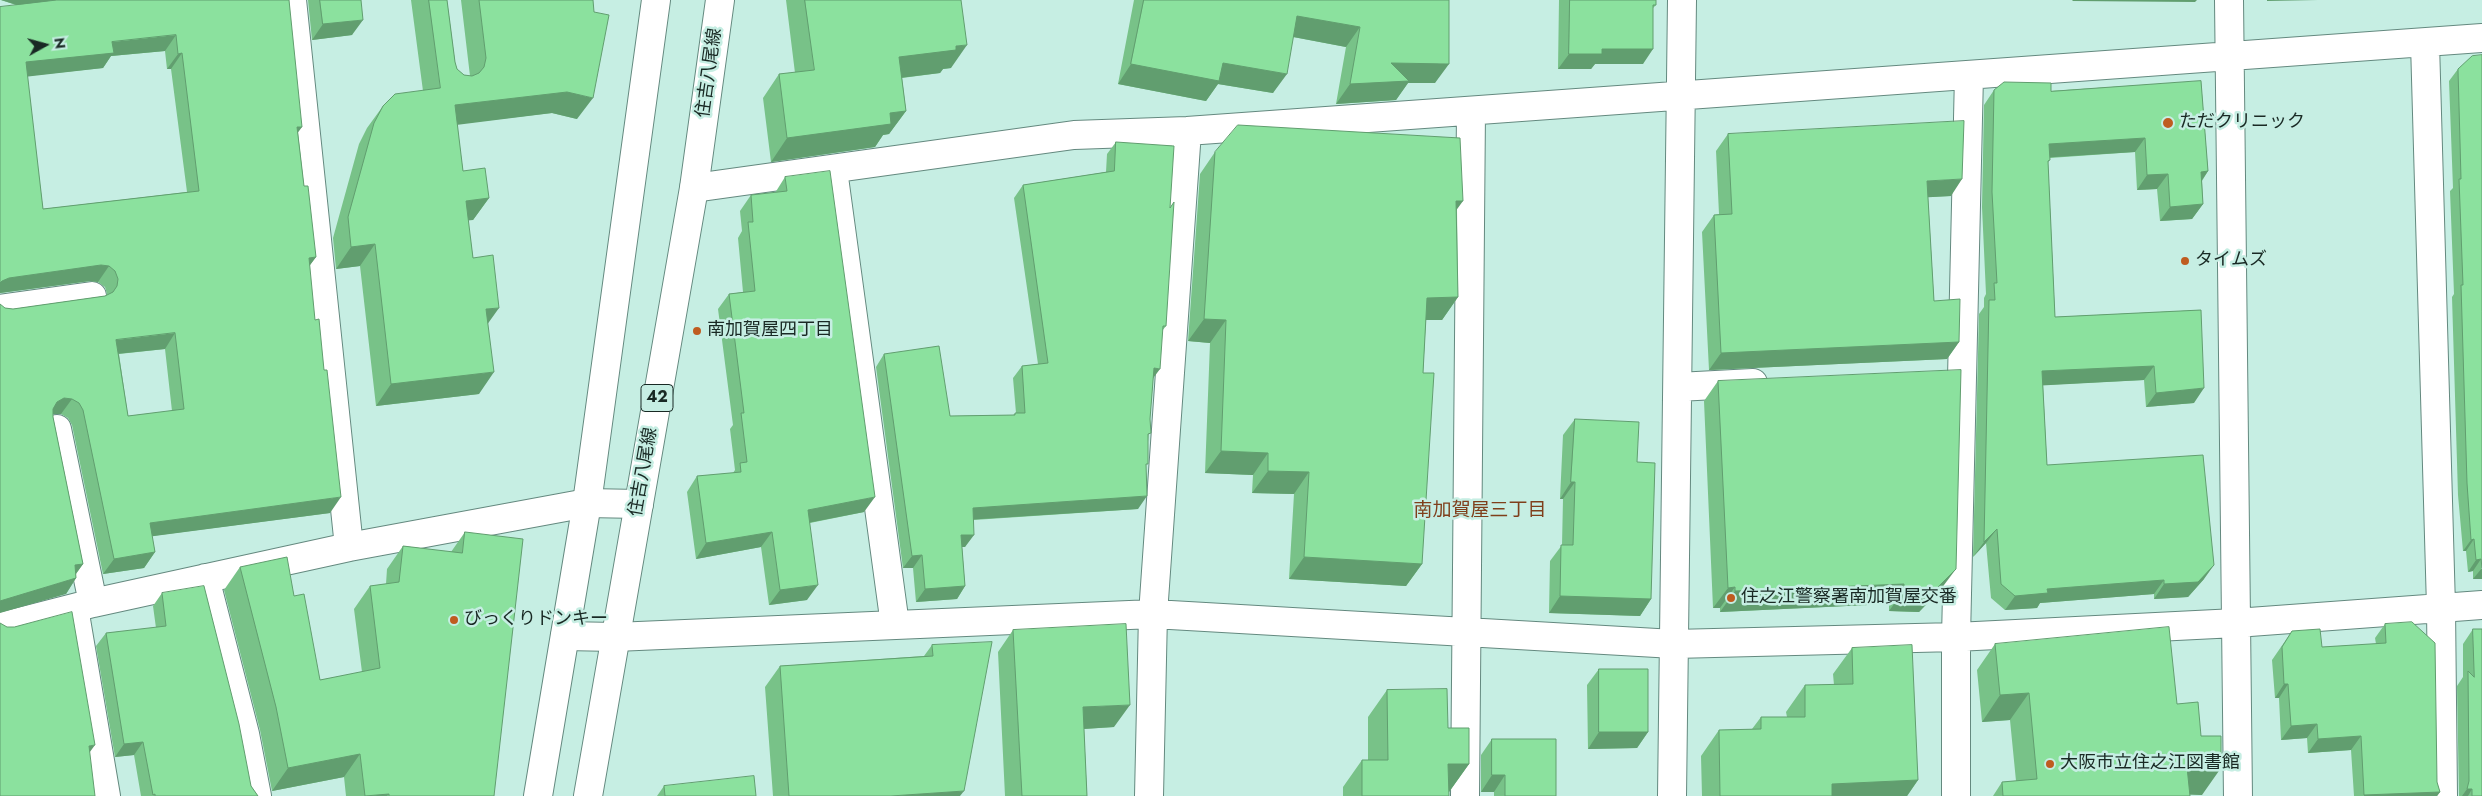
<!DOCTYPE html>
<meta charset="utf-8">
<style>
body{margin:0}
#map{position:relative;width:2482px;height:796px;overflow:hidden;background:#c6eee3;font-family:Jost,sans-serif}
canvas{display:block}
.north{position:absolute;left:20px;top:20px;width:50px;height:50px;-webkit-text-stroke:4px #c6eee3;paint-order:stroke;rotate:83deg;font-size:14px;font-weight:700;line-height:20px;text-align:center;color:#192924}
.north::after{content:'';display:block;margin:auto;width:18px;height:22px;background:#192924;clip-path:polygon(50% 0,100% 100%,50% 72%,0 100%)}
</style>
<div id="map">
<canvas width="2482" height="796"></canvas>
<div class="north">N</div>
</div>
<script>
const ctx = document.querySelector('canvas').getContext('2d');
ctx.lineJoin = 'round';
function trace(path, color, width, dash) { ctx.strokeStyle = color; ctx.lineWidth = width; ctx.lineCap = dash ? 'butt' : 'round'; ctx.setLineDash(dash || []); ctx.stroke(path); }
function fill(path, color) { ctx.fillStyle = color; ctx.fill(path, 'evenodd'); }
function write(font, color, halo, rows, align = 'center') {
  ctx.font = font + ' Jost,"Noto Sans JP",sans-serif'; ctx.lineWidth = 5; ctx.setLineDash([]); ctx.textBaseline = 'middle'; ctx.strokeStyle = halo; ctx.fillStyle = color; for (const [text, x, y, turn = 0] of rows) {
    ctx.save(); ctx.translate(x, y); ctx.rotate((+turn || 0) * Math.PI / 180); ctx.textAlign = isNaN(turn) ? turn : align; if (halo) ctx.strokeText(text, 0, 0); ctx.fillText(text, 0, 0); ctx.restore();
  }
}
const minor = new Path2D(`
 M 292,0 L 349,547
 M 2229,0 L 2238,796
 M 2425,43 L 2441,607 L 2443,796
 M 833,170 L 895,625
 M 694,188 L 1074,135 L 1187,131 L 2482,38
 M 0,309 L 92,296
 M 1678,387 L 1753,383
 M 57,429 L 93,603
 M 205,578 L 245,734 L 257,796
 M 74,608 L 106,796
 M 0,627 L 93,603 L 349,547 L 587,503 L 639,504
 M 565,636 L 615,637 L 1153,614 L 1674,644 L 1956,637 L 2236,623 L 2482,605
 M 1149,796 L 1153,614 L 1187,131
 M 1465,796 L 1471,111
 M 1672,796 L 1682,0
 M 1956,796 L 1956,637 L 1969,75`);
const major = new Path2D(`
 M 538,796 L 587,503 L 656,0
 M 588,796 L 694,188 L 720,0`);
trace(minor, '#64897f', 30);
trace(major, '#64897f', 30);
trace(minor, '#fff', 28);
trace(major, '#fff', 28);
fill(new Path2D(`
 M 1,0 L 289,0 L 298,133 L 304,186 L 316,257 L 309,266 L 330,513 L 152,536 L 155,552 L 144,568 L 103,574 L 72,425 L 68,418 L 61,414 L 53,414 L 53,417 L 83,564 L 76,574 L 76,578 L 66,594 L 5,308 L 13,309 L 105,296 L 107,294 L 105,287 L 98,282 L 90,281 L 0,293 L 16,5 ZM 165,51 L 167,69 L 171,69 L 187,192 L 43,209 L 27,76 L 103,68 L 111,56 ZM 165,349 L 172,411 L 128,416 L 119,354 Z
 M 308,0 L 361,0 L 352,35 L 312,40 Z
 M 411,0 L 447,0 L 455,62 L 457,69 L 464,75 L 470,76 L 461,0 L 593,0 L 577,119 L 552,113 L 457,124 L 463,171 L 489,198 L 473,220 L 468,220 L 473,258 L 488,324 L 479,394 L 376,406 L 360,266 L 336,269 L 333,238 L 359,144 L 367,128 L 383,106 L 423,91 Z
 M 786,0 L 961,0 L 951,68 L 943,69 L 940,73 L 902,78 L 906,111 L 889,134 L 883,135 L 875,147 L 771,162 L 763,98 L 779,74 L 795,73 Z
 M 1134,0 L 1449,0 L 1435,83 L 1408,83 L 1396,100 L 1336,104 L 1346,47 L 1293,37 L 1273,93 L 1218,84 L 1206,101 L 1118,84 Z
 M 1559,0 L 1656,0 L 1656,5 L 1653,8 L 1643,64 L 1595,64 L 1591,69 L 1558,69 Z
 M 2458,69 L 2482,579 L 2473,579 L 2473,571 L 2468,572 L 2466,551 L 2463,551 L 2458,495 L 2452,297 L 2454,294 L 2450,191 L 2453,188 L 2449,81 Z
 M 2201,81 L 2208,171 L 2202,181 L 2203,204 L 2192,219 L 2160,221 L 2157,189 L 2137,190 L 2135,152 L 2050,158 L 2048,163 L 2055,317 L 2201,310 L 2194,403 L 2146,407 L 2144,380 L 2043,385 L 2047,465 L 2204,579 L 2188,597 L 2154,599 L 2154,594 L 2040,603 L 2037,608 L 2005,610 L 1991,598 L 1986,543 L 1973,557 L 1979,314 L 1984,307 L 1984,298 L 1986,294 L 1982,207 L 1984,105 L 1994,90 L 2051,91 Z
 M 1728,134 L 1951,196 L 1928,197 L 1934,301 L 1959,342 L 1947,359 L 1709,370 L 1702,232 L 1714,215 L 1719,214 L 1716,151 Z
 M 1116,142 L 1170,208 L 1166,326 L 1162,331 L 1153,379 L 1146,467 L 1138,509 L 974,520 L 965,547 L 962,547 L 965,586 L 957,599 L 916,602 L 913,568 L 903,568 L 876,367 L 884,354 L 950,416 L 1013,415 L 1016,413 L 1013,378 L 1022,366 L 1038,364 L 1014,198 L 1023,185 L 1106,172 L 1107,154 Z
 M 1215,152 L 1457,209 L 1458,297 L 1442,320 L 1426,320 L 1423,373 L 1422,564 L 1406,586 L 1289,579 L 1294,494 L 1252,493 L 1253,475 L 1205,473 L 1210,343 L 1188,341 L 1200,174 Z
 M 785,177 L 864,512 L 810,523 L 807,600 L 769,605 L 761,547 L 696,559 L 687,492 L 697,476 L 733,473 L 735,470 L 730,429 L 733,425 L 718,309 L 729,294 L 743,292 L 738,238 L 742,231 L 740,211 L 751,195 L 775,193 Z
 M 1718,381 L 1941,589 L 1919,612 L 1889,611 L 1889,604 L 1720,612 L 1720,608 L 1713,608 L 1704,401 Z
 M 1575,419 L 1637,462 L 1651,599 L 1640,616 L 1549,613 L 1550,561 L 1562,545 L 1563,499 L 1560,499 L 1563,435 Z
 M 465,532 L 494,796 L 346,796 L 344,777 L 272,791 L 260,730 L 224,590 L 240,567 L 294,596 L 320,680 L 362,672 L 354,609 L 370,586 L 386,584 L 387,569 L 403,546 L 451,552 Z
 M 162,593 L 251,786 L 258,796 L 141,796 L 134,755 L 115,757 L 96,646 L 106,633 L 156,628 L 153,606 Z
 M 2385,624 L 2440,792 L 2437,796 L 2354,796 L 2351,750 L 2308,753 L 2307,738 L 2281,740 L 2279,698 L 2275,698 L 2272,660 L 2292,631 L 2322,647 L 2376,644 L 2375,638 Z
 M 2473,629 L 2482,796 L 2459,796 L 2457,686 L 2463,677 L 2463,644 Z
 M 1013,630 L 1114,727 L 1084,729 L 1087,796 L 1005,796 L 998,652 Z
 M 1995,644 L 2177,704 L 2202,795 L 2189,794 L 2190,796 L 1993,796 L 2002,782 L 2016,781 L 2010,720 L 1982,722 L 1977,670 Z
 M 932,645 L 960,796 L 773,796 L 765,687 L 780,666 L 924,656 Z
 M 1852,648 L 1918,780 L 1907,796 L 1702,796 L 1701,756 L 1719,730 L 1752,729 L 1761,717 L 1787,717 L 1786,712 L 1805,685 L 1834,685 L 1833,674 Z
 M 1599,669 L 1648,732 L 1637,748 L 1588,749 L 1587,685 Z
 M 1387,690 L 1448,728 L 1469,764 L 1449,792 L 1448,792 L 1449,796 L 1343,796 L 1343,787 L 1362,760 L 1368,760 L 1368,717 Z
 M 1492,739 L 1556,796 L 1494,796 L 1494,792 L 1481,792 L 1481,755 Z
 M 664,786 L 756,796 L 657,796 Z`), '#78c288');
fill(new Path2D(`
 M 1,0 L 59,0 L 49,15 Z
 M 2073,0 L 2197,0 L 2195,2 L 2072,1 Z
 M 2267,0 L 2318,0 L 2267,1 Z
 M 1297,16 L 1360,27 L 1346,47 L 1283,35 Z
 M 363,20 L 352,35 L 312,40 L 323,24 Z
 M 176,35 L 165,51 L 111,56 L 103,68 L 15,78 L 26,62 L 112,42 Z
 M 967,45 L 951,68 L 943,69 L 940,73 L 883,80 L 899,57 L 956,46 Z
 M 1602,49 L 1653,49 L 1643,64 L 1595,64 L 1591,69 L 1558,69 L 1569,54 Z
 M 182,53 L 171,69 L 167,69 L 178,54 Z
 M 1223,63 L 1287,74 L 1273,93 L 1218,84 L 1206,101 L 1118,84 L 1131,64 Z
 M 1391,63 L 1449,64 L 1435,83 L 1408,83 L 1396,100 L 1336,104 L 1350,84 Z
 M 567,92 L 593,98 L 577,119 L 552,113 L 440,127 L 455,105 Z
 M 906,111 L 889,134 L 883,135 L 875,147 L 771,162 L 787,138 L 890,113 Z
 M 297,127 L 302,127 L 291,142 Z
 M 2145,138 L 2135,152 L 2039,158 L 2049,144 Z
 M 2208,171 L 2198,186 L 2201,172 Z
 M 2168,174 L 2157,189 L 2137,190 L 2147,175 Z
 M 1962,179 L 1951,196 L 1915,198 L 1927,181 Z
 M 489,198 L 473,220 L 451,222 L 466,201 Z
 M 1456,201 L 1463,201 L 1447,223 Z
 M 2203,204 L 2192,219 L 2160,221 L 2170,207 Z
 M 375,244 L 360,266 L 336,269 L 351,247 Z
 M 316,257 L 305,272 L 309,258 Z
 M 101,265 L 109,266 L 98,282 L 90,281 L 0,293 L 0,283 L 2,281 L 9,278 Z
 M 1458,297 L 1442,320 L 1412,320 L 1427,298 Z
 M 499,308 L 484,329 L 486,309 Z
 M 1204,319 L 1226,320 L 1210,343 L 1188,341 Z
 M 175,333 L 165,349 L 106,355 L 116,340 Z
 M 1959,342 L 1947,359 L 1709,370 L 1721,353 Z
 M 2154,366 L 2144,380 L 2032,386 L 2042,371 Z
 M 1154,368 L 1160,369 L 1151,381 Z
 M 494,372 L 479,394 L 376,406 L 391,384 Z
 M 2204,388 L 2194,403 L 2146,407 L 2156,393 Z
 M 64,398 L 72,399 L 61,414 L 53,414 L 46,418 L 57,402 Z
 M 1221,451 L 1268,453 L 1253,475 L 1205,473 Z
 M 1268,471 L 1309,472 L 1294,494 L 1252,493 Z
 M 1571,482 L 1575,482 L 1563,499 L 1560,499 Z
 M 1147,496 L 1138,509 L 965,520 L 973,508 Z
 M 341,497 L 330,513 L 139,538 L 150,523 Z
 M 875,497 L 864,512 L 797,525 L 808,510 Z
 M 1997,529 L 1986,543 L 1973,557 L 1984,542 Z
 M 772,532 L 761,547 L 696,559 L 706,543 Z
 M 961,535 L 974,535 L 965,547 L 952,547 Z
 M 2474,539 L 2466,551 L 2463,551 L 2471,540 Z
 M 155,552 L 144,568 L 103,574 L 114,559 Z
 M 922,555 L 913,568 L 903,568 L 912,556 Z
 M 1304,557 L 1422,564 L 1406,586 L 1289,579 Z
 M 2481,559 L 2473,571 L 2468,572 L 2476,560 Z
 M 83,564 L 72,579 L 75,565 Z
 M 2214,565 L 2204,579 L 2188,597 L 2154,599 L 2164,584 Z
 M 2482,567 L 2482,579 L 2473,579 L 2482,568 Z
 M 1956,569 L 1941,589 L 1919,612 L 1889,611 L 1904,590 Z
 M 76,578 L 66,594 L 0,613 L 0,600 Z
 M 2164,580 L 2154,594 L 2040,603 L 2037,608 L 2005,610 L 2015,596 L 2047,589 Z
 M 1904,584 L 1889,604 L 1720,612 L 1735,591 Z
 M 818,585 L 807,600 L 769,605 L 780,590 Z
 M 965,586 L 957,599 L 916,602 L 925,589 Z
 M 1735,587 L 1720,608 L 1713,608 L 1728,588 Z
 M 1560,596 L 1651,599 L 1640,616 L 1549,613 Z
 M 2284,684 L 2288,684 L 2279,698 L 2275,698 Z
 M 2029,693 L 2010,720 L 1982,722 L 2000,695 Z
 M 1130,705 L 1114,727 L 1067,730 L 1083,707 Z
 M 2317,724 L 2307,738 L 2281,740 L 2291,726 Z
 M 1599,732 L 1648,732 L 1637,748 L 1588,749 Z
 M 2361,736 L 2351,750 L 2308,753 L 2318,739 Z
 M 143,742 L 134,755 L 115,757 L 124,744 Z
 M 95,745 L 84,760 L 89,746 Z
 M 360,754 L 344,777 L 272,791 L 288,768 Z
 M 1448,764 L 1469,764 L 1449,792 L 1429,792 Z
 M 2187,767 L 2221,768 L 2202,795 L 2169,794 Z
 M 1492,775 L 1505,775 L 1494,792 L 1481,792 Z
 M 1918,780 L 1907,796 L 1823,796 L 1832,784 Z
 M 2467,789 L 2472,789 L 2468,796 L 2462,796 Z
 M 964,791 L 960,796 L 891,796 Z
 M 2440,792 L 2437,796 L 2364,796 L 2364,795 Z
 M 389,794 L 387,796 L 367,796 Z`), '#619e6f');
const building = new Path2D(`
 M 57,0 L 289,0 L 302,127 L 297,127 L 304,186 L 308,186 L 316,257 L 309,258 L 315,320 L 319,319 L 324,370 L 327,370 L 341,497 L 150,523 L 155,552 L 114,559 L 83,410 L 79,403 L 72,399 L 64,398 L 57,402 L 53,409 L 53,417 L 83,564 L 75,565 L 76,578 L 0,601 L 0,304 L 5,308 L 13,309 L 105,296 L 113,292 L 117,286 L 118,279 L 115,271 L 109,266 L 101,265 L 9,278 L 2,281 L 0,283 L 0,7 ZM 176,35 L 178,54 L 182,53 L 199,191 L 43,209 L 26,62 L 114,53 L 112,42 ZM 175,333 L 184,409 L 128,416 L 116,340 Z
 M 320,0 L 361,0 L 363,20 L 323,24 Z
 M 429,0 L 447,0 L 455,62 L 457,69 L 464,75 L 472,76 L 479,73 L 484,67 L 486,58 L 479,0 L 593,0 L 594,12 L 609,15 L 593,98 L 567,92 L 455,105 L 463,171 L 485,168 L 489,198 L 466,201 L 473,258 L 493,255 L 499,308 L 486,309 L 494,372 L 391,384 L 375,244 L 351,247 L 348,217 L 374,123 L 383,106 L 395,94 L 440,88 Z
 M 805,0 L 961,0 L 967,45 L 956,46 L 956,50 L 899,57 L 906,111 L 890,113 L 891,124 L 787,138 L 779,74 L 814,70 Z
 M 1144,0 L 1449,0 L 1449,64 L 1391,63 L 1409,81 L 1350,84 L 1360,27 L 1297,16 L 1287,74 L 1223,63 L 1219,81 L 1131,64 Z
 M 1570,0 L 1656,0 L 1656,5 L 1653,5 L 1653,49 L 1602,49 L 1602,54 L 1569,54 Z
 M 2482,55 L 2482,568 L 2481,559 L 2476,560 L 2474,539 L 2471,540 L 2467,483 L 2461,285 L 2463,285 L 2459,179 L 2461,179 L 2458,69 L 2472,56 Z
 M 2201,81 L 2208,171 L 2201,172 L 2203,204 L 2170,207 L 2168,174 L 2147,175 L 2145,138 L 2049,144 L 2050,160 L 2048,161 L 2055,317 L 2201,310 L 2204,388 L 2156,393 L 2154,366 L 2042,371 L 2047,465 L 2203,455 L 2214,565 L 2198,582 L 2164,584 L 2164,580 L 2047,589 L 2048,593 L 2015,596 L 2001,584 L 1997,529 L 1984,542 L 1989,300 L 1995,300 L 1994,283 L 1997,283 L 1992,192 L 1994,90 L 2004,82 L 2051,83 L 2051,91 Z
 M 1964,121 L 1962,179 L 1927,181 L 1934,301 L 1960,299 L 1959,342 L 1721,353 L 1714,215 L 1732,214 L 1728,134 Z
 M 1238,125 L 1460,138 L 1463,201 L 1456,201 L 1458,297 L 1427,298 L 1423,373 L 1434,373 L 1422,564 L 1304,557 L 1309,472 L 1268,471 L 1268,453 L 1221,451 L 1226,320 L 1204,319 L 1215,152 Z
 M 1116,142 L 1174,146 L 1170,208 L 1174,202 L 1166,326 L 1163,326 L 1160,369 L 1154,368 L 1150,419 L 1151,433 L 1148,434 L 1148,464 L 1146,464 L 1147,496 L 973,508 L 974,535 L 961,535 L 965,586 L 925,589 L 922,555 L 912,556 L 884,354 L 939,346 L 950,416 L 1015,415 L 1015,413 L 1025,413 L 1022,366 L 1048,363 L 1023,185 L 1114,171 Z
 M 830,171 L 875,497 L 808,510 L 818,585 L 780,590 L 772,532 L 706,543 L 697,476 L 741,472 L 740,463 L 747,462 L 741,413 L 744,413 L 729,294 L 755,291 L 748,222 L 753,222 L 751,195 L 787,191 L 785,177 Z
 M 1961,370 L 1956,569 L 1934,591 L 1904,590 L 1904,584 L 1735,591 L 1735,587 L 1728,588 L 1718,381 Z
 M 1575,419 L 1639,422 L 1637,462 L 1655,463 L 1651,599 L 1560,596 L 1561,545 L 1573,545 L 1575,482 L 1571,482 Z
 M 465,532 L 523,539 L 494,796 L 389,796 L 389,794 L 365,796 L 360,754 L 288,768 L 276,707 L 240,567 L 287,557 L 294,596 L 304,594 L 320,680 L 380,668 L 370,586 L 399,582 L 403,546 L 462,553 Z
 M 204,586 L 239,724 L 251,786 L 258,796 L 155,796 L 155,794 L 153,795 L 143,742 L 124,744 L 106,633 L 166,626 L 162,593 Z
 M 72,612 L 95,745 L 89,746 L 95,796 L 0,796 L 0,623 L 7,627 L 14,627 Z
 M 2412,622 L 2435,643 L 2437,782 L 2440,792 L 2364,795 L 2361,736 L 2318,739 L 2317,724 L 2291,726 L 2288,684 L 2284,684 L 2282,647 L 2292,631 L 2320,629 L 2322,647 L 2386,643 L 2385,624 Z
 M 1126,624 L 1130,705 L 1083,707 L 1087,796 L 1022,796 L 1013,630 Z
 M 2169,627 L 2177,704 L 2198,702 L 2201,736 L 2221,736 L 2221,768 L 2187,767 L 2190,796 L 2003,796 L 2002,782 L 2037,779 L 2029,693 L 2000,695 L 1995,644 Z
 M 2473,629 L 2482,629 L 2482,796 L 2472,796 L 2472,789 L 2467,789 L 2469,781 L 2468,671 L 2474,677 Z
 M 992,642 L 964,791 L 891,796 L 789,796 L 780,666 L 933,656 L 932,645 Z
 M 1912,645 L 1918,780 L 1832,784 L 1832,796 L 1720,796 L 1719,730 L 1761,729 L 1761,717 L 1805,717 L 1805,685 L 1853,684 L 1852,648 Z
 M 1599,669 L 1648,669 L 1648,732 L 1599,732 Z
 M 1447,689 L 1448,728 L 1469,728 L 1469,764 L 1448,764 L 1449,796 L 1362,796 L 1362,760 L 1388,760 L 1387,690 Z
 M 1492,739 L 1556,739 L 1556,796 L 1505,796 L 1505,775 L 1492,775 Z
 M 754,776 L 756,796 L 665,796 L 664,786 Z`);
fill(building, '#8be19e');
trace(building, '#619e6f', 1);
for (const [x, y, r, color] of [
 [2168,123,6,"#bf5c20"],
 [2185,261,5,"#bf5c20"],
 [697,331,5,"#bf5c20"],
 [1731,598,5,"#bf5c20"],
 [454,620,5,"#bf5c20"],
 [2050,764,5,"#bf5c20"]
]) { const dot = new Path2D(); dot.arc(x, y, r, 0, 2 * Math.PI); ctx.fillStyle = color; ctx.fill(dot); trace(dot, '#c6eee3', 2); }
for (const [x, y, w] of [
 [657,398,32]
]) { const box = new Path2D(); box.roundRect(x - w / 2, y - 13.5, w, 27, 4); ctx.fillStyle = '#c6eee3'; ctx.fill(box); trace(box, '#192924', 1); }
write('bold 16px', '#192924', null, [
 ["42",657,398]
]);
write('18px', '#192924', '#c6eee3', [
 ["住吉八尾線",710,73,-82],
 ["住吉八尾線",644,472,-80]
]);
write('18px', '#192924', '#c6eee3', [
 ["ただクリニック",2179,123],
 ["タイムズ",2195,261],
 ["南加賀屋四丁目",707,331],
 ["住之江警察署南加賀屋交番",1741,598],
 ["びっくりドンキー",464,620],
 ["大阪市立住之江図書館",2060,764]
], 'left');
write('19px', '#7f3f1b', '#c6eee3', [
 ["南加賀屋三丁目",1480,511]
]);
</script>
